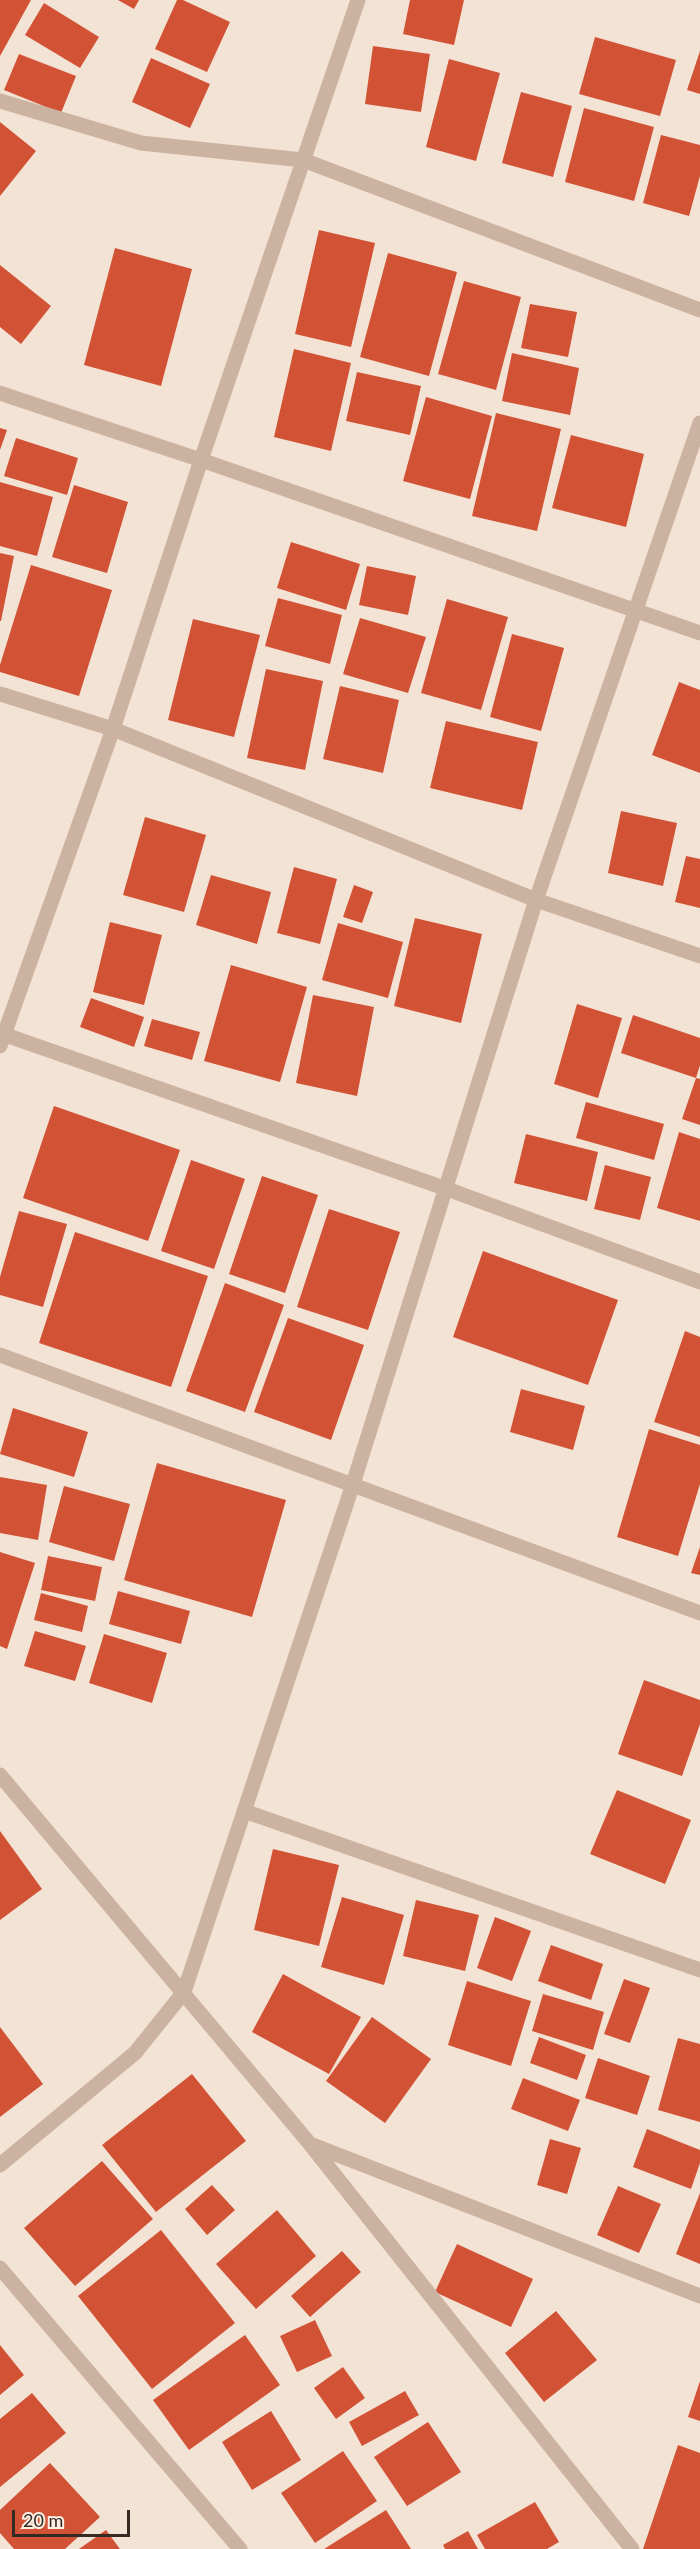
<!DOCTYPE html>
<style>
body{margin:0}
#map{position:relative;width:700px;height:2549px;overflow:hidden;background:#f3e3d5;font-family:Lato,sans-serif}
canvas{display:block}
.scale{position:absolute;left:12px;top:2510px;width:118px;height:27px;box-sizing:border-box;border:3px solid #352924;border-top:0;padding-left:8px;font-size:18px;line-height:21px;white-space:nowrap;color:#352924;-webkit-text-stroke:4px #fbeee2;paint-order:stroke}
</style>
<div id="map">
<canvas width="700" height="2549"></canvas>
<div class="scale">20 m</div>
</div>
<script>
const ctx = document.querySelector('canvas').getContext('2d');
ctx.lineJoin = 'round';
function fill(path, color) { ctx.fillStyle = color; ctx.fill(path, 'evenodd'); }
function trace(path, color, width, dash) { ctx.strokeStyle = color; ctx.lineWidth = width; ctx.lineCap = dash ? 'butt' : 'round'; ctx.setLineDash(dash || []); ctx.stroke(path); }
fill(new Path2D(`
 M 0,0 L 31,0 L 0,56 Z
 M 118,0 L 139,0 L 134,9 Z
 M 177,0 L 183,0 L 230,22 L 207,72 L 155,49 Z
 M 410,0 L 464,0 L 454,45 L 403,34 Z
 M 44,3 L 99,37 L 80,68 L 25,35 Z
 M 595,37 L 676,60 L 660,116 L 579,94 Z
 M 373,46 L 430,54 L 421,112 L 365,104 Z
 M 700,51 L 700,94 L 687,90 Z
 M 19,54 L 76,76 L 61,113 L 4,90 Z
 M 151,58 L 210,84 L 190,128 L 132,102 Z
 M 449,59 L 500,73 L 476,161 L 426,147 Z
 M 521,92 L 572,106 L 553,177 L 502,163 Z
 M 584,108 L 654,127 L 634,201 L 565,182 Z
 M 0,122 L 36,151 L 0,196 Z
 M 661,135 L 700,145 L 700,176 L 689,216 L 643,203 Z
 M 319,230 L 375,243 L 351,347 L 295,334 Z
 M 115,248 L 192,269 L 161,386 L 84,365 Z
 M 388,253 L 457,272 L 429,376 L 360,357 Z
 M 0,265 L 51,306 L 21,344 L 0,327 Z
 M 464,281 L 521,297 L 496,390 L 438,374 Z
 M 530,304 L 577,312 L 568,357 L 521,348 Z
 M 294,349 L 351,363 L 331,451 L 274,437 Z
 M 512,353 L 579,368 L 570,415 L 502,401 Z
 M 357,372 L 421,386 L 410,435 L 346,421 Z
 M 426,397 L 492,416 L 470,499 L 403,481 Z
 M 496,413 L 561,429 L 537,531 L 472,516 Z
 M 0,428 L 7,430 L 0,450 Z
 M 571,435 L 644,454 L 626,527 L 552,508 Z
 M 16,438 L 78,458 L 67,495 L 4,476 Z
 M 0,482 L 53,497 L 37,556 L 0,546 Z
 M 74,485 L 128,502 L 107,573 L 52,557 Z
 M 291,542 L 360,564 L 346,610 L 277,588 Z
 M 0,553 L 14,556 L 1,621 L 0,621 Z
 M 31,565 L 112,590 L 79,696 L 0,672 L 0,665 Z
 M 367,566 L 416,576 L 408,615 L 359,605 Z
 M 278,598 L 342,615 L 330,664 L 265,646 Z
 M 447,599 L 508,617 L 481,710 L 421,693 Z
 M 360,618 L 426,637 L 408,693 L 343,674 Z
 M 193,619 L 260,635 L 234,737 L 168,720 Z
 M 512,634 L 564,648 L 541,731 L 490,717 Z
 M 266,669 L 323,681 L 305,770 L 247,758 Z
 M 679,682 L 700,690 L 700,773 L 652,755 Z
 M 340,686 L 399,700 L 383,773 L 323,759 Z
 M 446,721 L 538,742 L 522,810 L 430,788 Z
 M 621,811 L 677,823 L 663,886 L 608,873 Z
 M 145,817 L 206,835 L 184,912 L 123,895 Z
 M 686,856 L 700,859 L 700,908 L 675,902 Z
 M 294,867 L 337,879 L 320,944 L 277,933 Z
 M 211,875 L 271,892 L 257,944 L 196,925 Z
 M 354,885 L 373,892 L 362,923 L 343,917 Z
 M 415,918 L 482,934 L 461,1023 L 394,1006 Z
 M 110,922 L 162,935 L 144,1005 L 93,992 Z
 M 338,923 L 403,942 L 388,998 L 322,980 Z
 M 231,965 L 307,987 L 280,1082 L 204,1061 Z
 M 313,995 L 374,1007 L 357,1096 L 296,1083 Z
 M 91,998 L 144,1017 L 134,1047 L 80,1027 Z
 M 577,1004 L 622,1018 L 598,1098 L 554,1084 Z
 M 633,1015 L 700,1038 L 700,1065 L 696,1078 L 621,1053 Z
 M 152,1019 L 200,1032 L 192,1060 L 144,1046 Z
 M 696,1078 L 700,1079 L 700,1125 L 682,1119 Z
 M 586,1102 L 664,1124 L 654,1160 L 576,1138 Z
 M 54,1106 L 180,1150 L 148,1241 L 23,1198 Z
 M 679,1132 L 700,1139 L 700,1221 L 657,1208 Z
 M 526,1134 L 598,1152 L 587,1201 L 514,1183 Z
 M 191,1160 L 245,1179 L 214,1269 L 161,1251 Z
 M 605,1165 L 651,1177 L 640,1220 L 594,1209 Z
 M 262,1176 L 318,1195 L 285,1293 L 229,1274 Z
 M 329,1209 L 400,1232 L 368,1330 L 297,1307 Z
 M 19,1211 L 67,1224 L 43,1307 L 0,1295 L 0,1277 Z
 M 75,1232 L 208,1276 L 171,1387 L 39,1343 Z
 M 483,1251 L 618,1300 L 588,1385 L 453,1337 Z
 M 225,1283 L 284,1305 L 245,1412 L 186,1391 Z
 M 288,1318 L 364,1345 L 331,1440 L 254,1412 Z
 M 685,1331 L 700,1337 L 700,1437 L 654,1422 Z
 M 521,1389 L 585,1406 L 573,1450 L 510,1432 Z
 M 13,1408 L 88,1432 L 74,1477 L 0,1454 Z
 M 649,1429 L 700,1445 L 700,1484 L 678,1556 L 617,1537 Z
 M 157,1463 L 286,1500 L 252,1617 L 124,1580 Z
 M 0,1477 L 47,1485 L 38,1540 L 0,1533 Z
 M 64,1486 L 130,1504 L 114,1561 L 49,1542 Z
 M 700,1547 L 700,1575 L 691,1573 Z
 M 0,1552 L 35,1563 L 7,1649 L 0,1646 Z
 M 48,1556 L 102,1567 L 95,1601 L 41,1590 Z
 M 118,1591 L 190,1611 L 181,1644 L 109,1624 Z
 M 41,1593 L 88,1606 L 82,1632 L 34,1620 Z
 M 35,1631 L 86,1646 L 75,1681 L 24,1666 Z
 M 104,1634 L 167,1653 L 152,1703 L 89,1683 Z
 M 644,1680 L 700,1700 L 700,1724 L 682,1776 L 618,1754 Z
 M 617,1790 L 691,1820 L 665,1884 L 590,1854 Z
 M 0,1831 L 42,1889 L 0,1920 Z
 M 273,1849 L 339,1865 L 319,1946 L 254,1930 Z
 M 342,1897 L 404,1915 L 384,1985 L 321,1967 Z
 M 416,1900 L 479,1915 L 465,1971 L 403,1956 Z
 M 495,1917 L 531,1931 L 512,1981 L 477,1968 Z
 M 551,1945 L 603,1964 L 591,2000 L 538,1981 Z
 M 283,1974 L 361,2017 L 329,2074 L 252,2032 Z
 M 624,1979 L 650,1988 L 630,2043 L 604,2034 Z
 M 467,1981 L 531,2001 L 511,2066 L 448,2045 Z
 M 543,1994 L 604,2012 L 593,2050 L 532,2031 Z
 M 372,2017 L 431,2059 L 385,2123 L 326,2081 Z
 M 0,2027 L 43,2084 L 0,2117 Z
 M 539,2037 L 586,2055 L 577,2080 L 530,2063 Z
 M 678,2038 L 700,2044 L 700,2122 L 658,2110 Z
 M 598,2058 L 650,2076 L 637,2115 L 585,2098 Z
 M 192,2074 L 246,2141 L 156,2212 L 102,2145 Z
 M 523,2078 L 580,2100 L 568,2131 L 511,2109 Z
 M 647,2129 L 700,2150 L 700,2163 L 691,2189 L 633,2167 Z
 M 550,2139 L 581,2148 L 567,2194 L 537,2185 Z
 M 102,2161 L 153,2219 L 75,2286 L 24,2228 Z
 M 212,2185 L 235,2210 L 207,2235 L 185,2209 Z
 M 618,2186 L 661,2204 L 639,2253 L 597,2235 Z
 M 700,2193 L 700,2264 L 676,2254 Z
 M 277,2210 L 316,2256 L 256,2309 L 216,2264 Z
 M 161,2230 L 235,2323 L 152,2389 L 78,2296 Z
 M 457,2244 L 533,2279 L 511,2327 L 435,2292 Z
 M 342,2251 L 361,2272 L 310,2317 L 291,2296 Z
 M 556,2311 L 597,2360 L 544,2402 L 505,2353 Z
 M 315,2320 L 332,2356 L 297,2372 L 280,2336 Z
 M 245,2335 L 280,2385 L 189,2450 L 153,2400 Z
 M 0,2345 L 24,2375 L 0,2395 Z
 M 343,2367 L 365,2398 L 336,2419 L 314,2388 Z
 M 700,2381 L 700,2421 L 688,2417 Z
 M 405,2391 L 419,2415 L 362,2446 L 349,2422 Z
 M 32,2393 L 66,2433 L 0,2487 L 0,2419 Z
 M 271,2411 L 301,2460 L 252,2490 L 222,2442 Z
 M 428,2422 L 461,2472 L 407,2506 L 374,2457 Z
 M 678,2445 L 700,2453 L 700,2549 L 643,2549 Z
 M 343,2451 L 377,2501 L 315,2543 L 281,2493 Z
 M 50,2463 L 100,2517 L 65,2549 L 14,2549 L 0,2533 L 0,2510 Z
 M 535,2502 L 559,2542 L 547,2549 L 485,2549 L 477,2535 Z
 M 386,2510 L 411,2549 L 324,2549 Z
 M 106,2530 L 120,2549 L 79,2549 Z
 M 468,2531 L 478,2549 L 445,2549 L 443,2545 Z`), '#d25235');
trace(new Path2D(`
 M 0,101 L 141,143 L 303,160 L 700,310
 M 0,393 L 201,460 L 700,633
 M 0,694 L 113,729 L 536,900 L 700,956
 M 0,1033 L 447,1189 L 700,1282
 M 0,1046 L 113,729 L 201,460 L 358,0
 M 0,1355 L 700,1613
 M 0,1775 L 310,2144 L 632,2549
 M 244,1811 L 700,1970
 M 310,2144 L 700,2296
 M 0,2165 L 135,2053 L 184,1992 L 353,1484 L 536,900 L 700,423
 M 0,2268 L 240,2549`), '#ccb2a0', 15);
</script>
